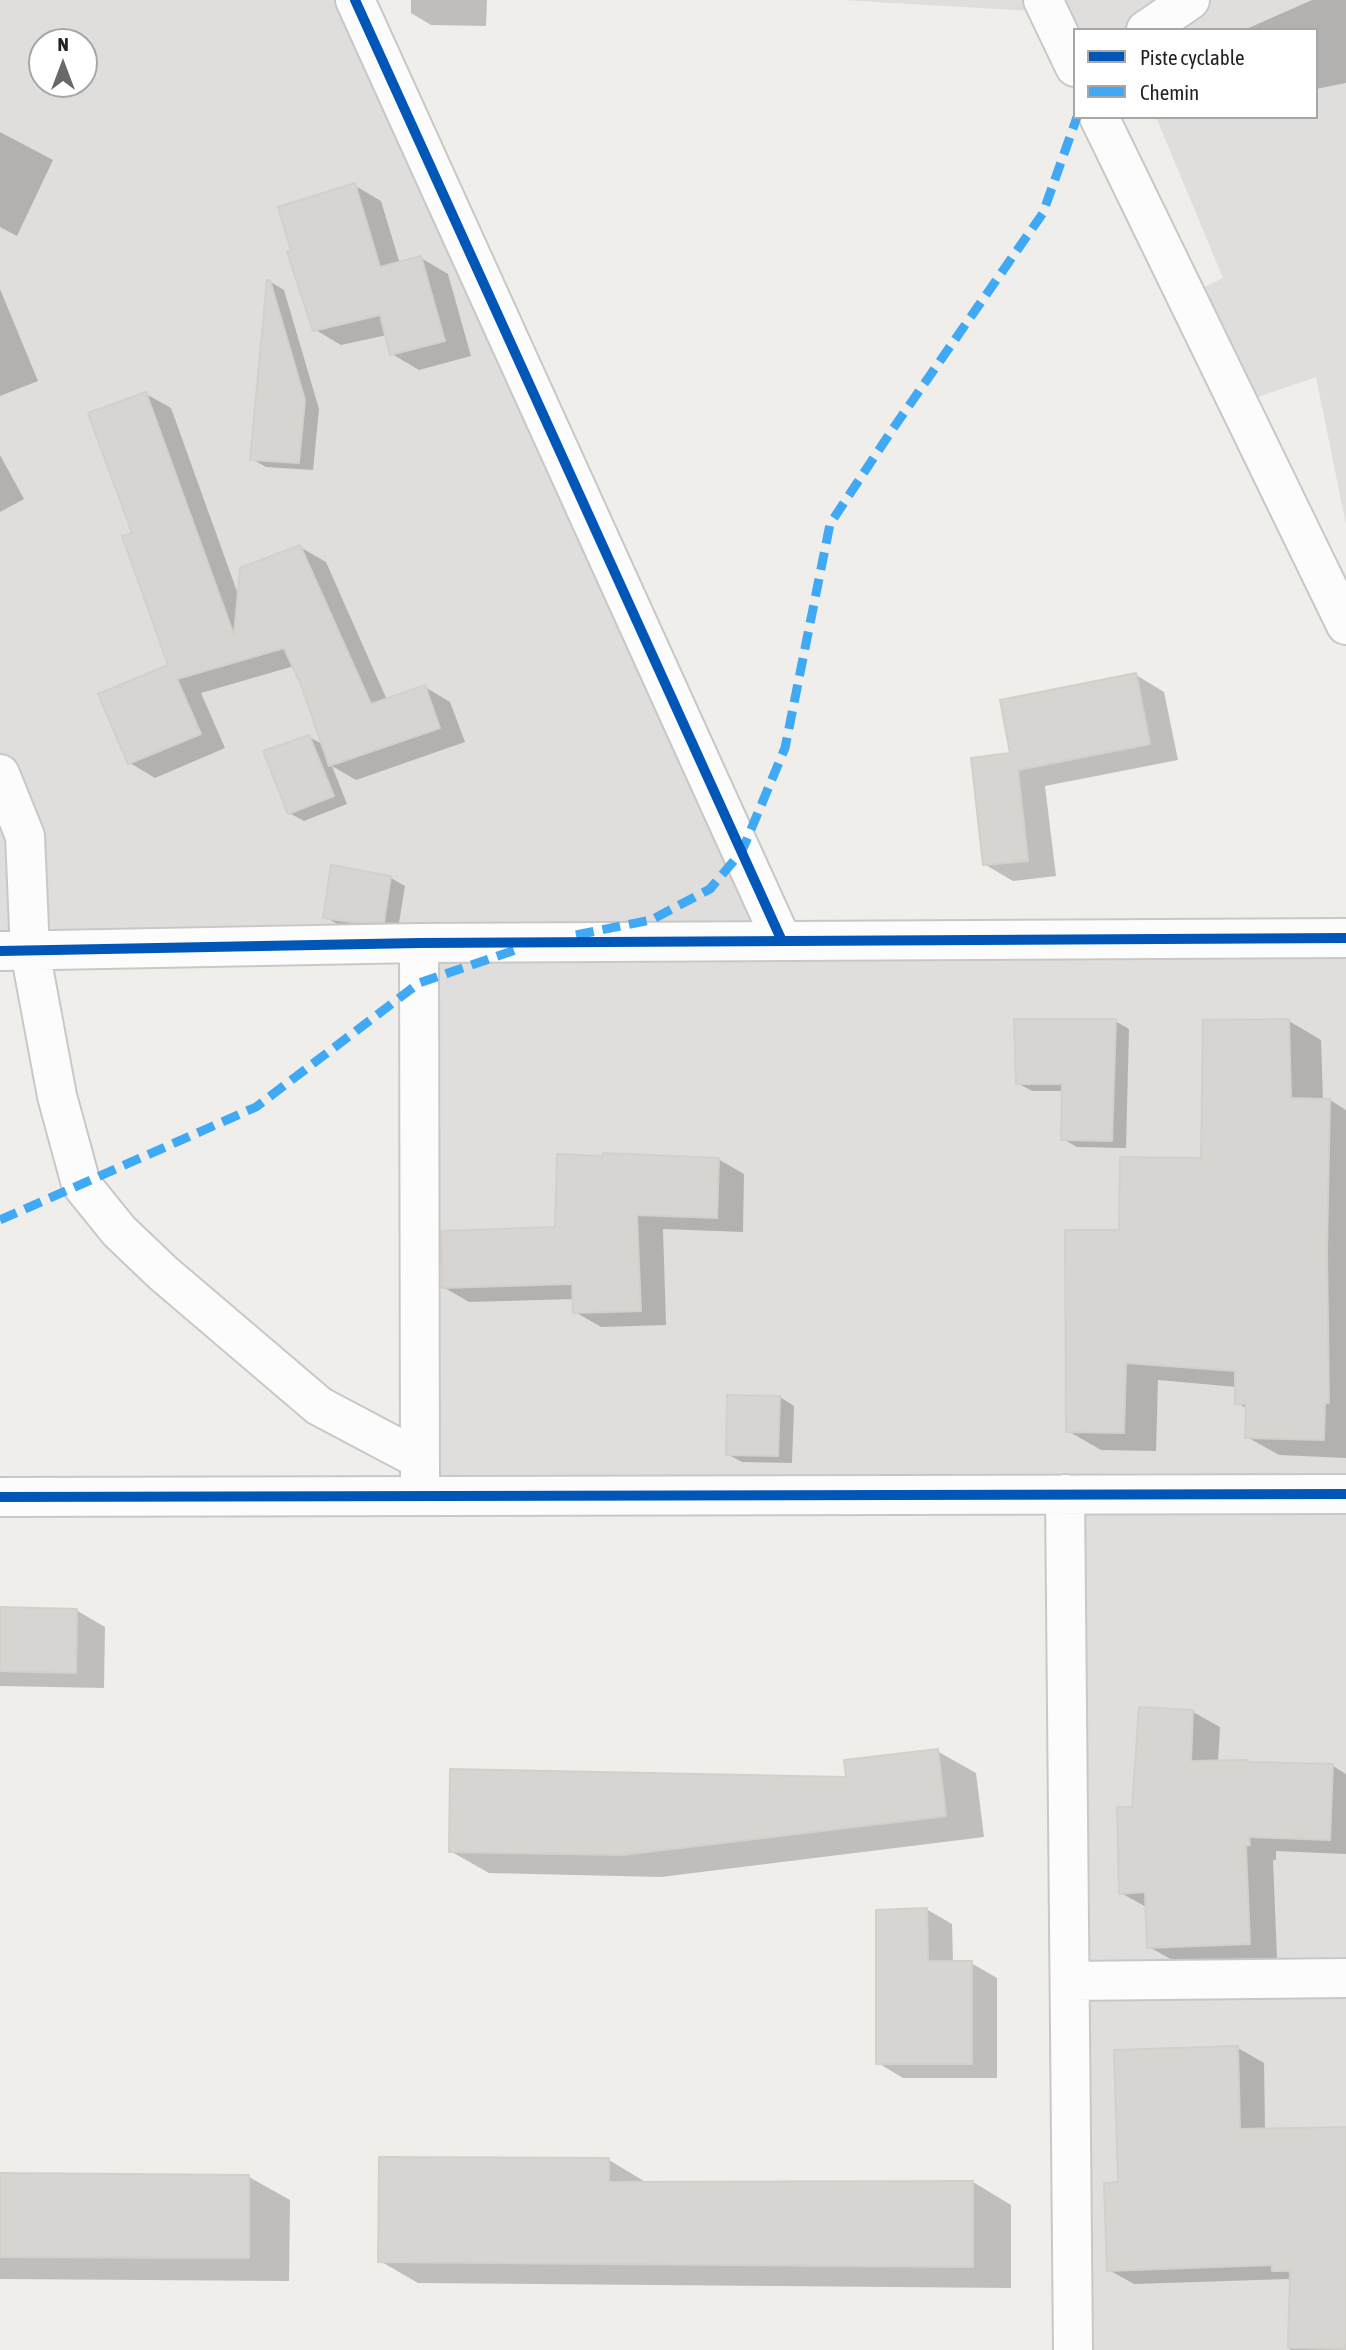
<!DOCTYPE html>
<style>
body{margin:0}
#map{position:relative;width:1346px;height:2350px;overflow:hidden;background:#f0eeeb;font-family:"Asap Condensed",sans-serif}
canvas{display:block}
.legend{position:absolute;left:1073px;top:28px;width:245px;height:91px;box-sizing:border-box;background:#fff;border:2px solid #a7a7a7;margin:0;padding:9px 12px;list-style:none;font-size:21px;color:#222}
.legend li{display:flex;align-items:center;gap:14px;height:35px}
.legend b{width:35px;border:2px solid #a7a7a7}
.north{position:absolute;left:28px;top:28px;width:70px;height:70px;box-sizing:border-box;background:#fff;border:2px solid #a7a7a7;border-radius:50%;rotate:0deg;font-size:19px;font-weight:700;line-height:28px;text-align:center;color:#222}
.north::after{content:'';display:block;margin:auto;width:24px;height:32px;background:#6a6968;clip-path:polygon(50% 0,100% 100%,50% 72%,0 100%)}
</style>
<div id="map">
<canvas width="1346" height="2350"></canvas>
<ul class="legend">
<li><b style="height:9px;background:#0057b8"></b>Piste cyclable</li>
<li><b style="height:9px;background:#3fa9f5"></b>Chemin</li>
</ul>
<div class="north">N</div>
</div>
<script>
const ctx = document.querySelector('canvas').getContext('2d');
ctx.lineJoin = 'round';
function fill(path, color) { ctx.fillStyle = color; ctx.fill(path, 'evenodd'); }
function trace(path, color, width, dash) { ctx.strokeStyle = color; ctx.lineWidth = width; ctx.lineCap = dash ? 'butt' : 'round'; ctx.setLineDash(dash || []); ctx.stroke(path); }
fill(new Path2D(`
 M 0,0 L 355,0 L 782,941 L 1346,938 L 1346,2350 L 1073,2350 L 1065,1494 L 420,1496 L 419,943 L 0,945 ZM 42,42 L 84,42 L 84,84 L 42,84 Z
 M 842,0 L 1346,0 L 1346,525 L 1316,377 L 1238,404 L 1186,296 L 1223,278 L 1156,117 L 1316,117 L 1316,30 L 1086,30 L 1048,12 Z`), '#dfdedc');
fill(new Path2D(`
 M 411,0 L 487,0 L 486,26 L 431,25 L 411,13 Z
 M 1312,0 L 1346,0 L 1346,83 L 1316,89 L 1316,30 L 1244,30 Z
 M 0,132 L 53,160 L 17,236 L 0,227 Z
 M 354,185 L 381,201 L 400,264 L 421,258 L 448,274 L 471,356 L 419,370 L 392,354 L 387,335 L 341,345 L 314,329 Z
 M 269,281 L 284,290 L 319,409 L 313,470 L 266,467 L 252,459 Z
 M 0,289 L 38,381 L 0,396 Z
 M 146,394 L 171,408 L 239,597 L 300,547 L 326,562 L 387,700 L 425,687 L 450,702 L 465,742 L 356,780 L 332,766 L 347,804 L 304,821 L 289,813 L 309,737 L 324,745 L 294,666 L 201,693 L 225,748 L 155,778 L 130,763 L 170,666 L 134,534 Z
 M 0,455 L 24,499 L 0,512 Z
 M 1136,675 L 1164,692 L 1178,760 L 1045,786 L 1056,876 L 1013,881 L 984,864 L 1012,755 Z
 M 391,878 L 405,886 L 398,929 L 366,930 L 339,925 L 325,917 Z
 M 1115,1021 L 1129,1029 L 1126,1148 L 1077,1147 L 1063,1139 L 1064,1091 L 1032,1091 L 1017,1083 Z
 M 1289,1021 L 1321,1040 L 1323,1100 L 1330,1100 L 1346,1110 L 1346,1458 L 1279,1455 L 1247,1437 L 1248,1409 L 1237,1403 L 1237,1387 L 1158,1380 L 1156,1451 L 1101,1450 L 1068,1431 L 1120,1232 L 1202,1160 Z
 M 718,1159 L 744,1174 L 743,1232 L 663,1229 L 666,1325 L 601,1327 L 575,1312 L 575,1299 L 469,1302 L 443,1287 L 556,1229 Z
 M 780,1397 L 794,1406 L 792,1463 L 742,1462 L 727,1454 Z
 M 0,1609 L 76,1610 L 105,1627 L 104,1688 L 0,1686 Z
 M 1193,1712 L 1220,1727 L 1218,1762 L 1333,1766 L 1346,1774 L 1346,1854 L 1276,1851 L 1276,1860 L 1273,1860 L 1277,1959 L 1176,1962 L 1149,1947 L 1148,1908 L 1121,1893 L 1133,1808 Z
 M 937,1751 L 976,1773 L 984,1837 L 661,1877 L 489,1873 L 450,1851 L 848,1778 Z
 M 926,1909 L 952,1924 L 953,1963 L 971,1963 L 997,1978 L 997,2078 L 903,2078 L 878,2063 Z
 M 1238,2048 L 1264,2063 L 1265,2130 L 1346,2129 L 1346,2350 L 1290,2350 L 1292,2281 L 1288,2279 L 1134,2284 L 1109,2270 L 1120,2184 Z
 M 609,2160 L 647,2183 L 973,2182 L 1011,2205 L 1011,2288 L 418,2283 L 380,2261 Z
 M 0,2175 L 249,2177 L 290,2200 L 289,2281 L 0,2279 Z`), '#0003');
const building = new Path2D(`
 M 355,183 L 380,267 L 421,256 L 445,341 L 390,355 L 380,315 L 313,331 L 287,252 L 291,251 L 278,207 Z
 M 267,280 L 270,280 L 305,400 L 299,463 L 250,460 Z
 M 146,392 L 234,635 L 240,568 L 300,545 L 371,704 L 425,685 L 440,728 L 329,766 L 301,685 L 284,648 L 177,679 L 201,734 L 128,764 L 98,694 L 168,665 L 122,536 L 132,533 L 88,413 Z
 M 1136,673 L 1150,744 L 1018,770 L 1028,861 L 983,865 L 971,758 L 1010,753 L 1000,700 Z
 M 309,735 L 334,796 L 288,814 L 263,751 Z
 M 331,865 L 391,876 L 384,922 L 351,922 L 323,918 Z
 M 1014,1019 L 1116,1019 L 1112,1141 L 1061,1140 L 1062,1084 L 1016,1084 Z
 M 1289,1019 L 1291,1098 L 1330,1099 L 1327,1249 L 1329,1403 L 1325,1403 L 1324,1440 L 1245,1438 L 1246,1404 L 1235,1404 L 1235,1371 L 1126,1363 L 1124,1433 L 1066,1432 L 1065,1230 L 1119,1230 L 1120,1157 L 1201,1158 L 1203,1020 Z
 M 603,1153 L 719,1158 L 717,1218 L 637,1215 L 641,1311 L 573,1313 L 572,1284 L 442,1288 L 441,1231 L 555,1227 L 557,1154 L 603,1156 Z
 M 727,1395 L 780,1396 L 778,1456 L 726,1455 Z
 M 0,1607 L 77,1609 L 76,1673 L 0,1671 Z
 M 1139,1707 L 1193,1710 L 1191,1761 L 1248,1760 L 1248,1762 L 1333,1764 L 1330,1840 L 1249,1837 L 1250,1845 L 1246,1846 L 1250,1944 L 1147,1948 L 1145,1892 L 1119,1894 L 1117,1807 L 1132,1807 Z
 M 938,1749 L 946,1816 L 622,1855 L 449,1852 L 450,1769 L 846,1777 L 844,1760 Z
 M 927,1908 L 928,1961 L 972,1961 L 972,2064 L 876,2064 L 876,1910 Z
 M 1238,2046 L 1240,2129 L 1346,2127 L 1346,2349 L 1288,2348 L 1290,2271 L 1272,2271 L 1272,2265 L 1107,2271 L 1104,2183 L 1118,2182 L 1114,2050 Z
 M 379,2157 L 609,2158 L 609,2182 L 973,2181 L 973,2267 L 378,2262 Z
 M 0,2173 L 249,2175 L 249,2258 L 0,2257 Z`);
fill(building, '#d7d4d2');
trace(building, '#d3d0cc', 2);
const street = new Path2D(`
 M 355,0 L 782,941
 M 1043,0 L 1075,67
 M 1146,30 L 1190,0
 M 1099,117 L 1346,625
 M 0,774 L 25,836 L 30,951 L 57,1096 L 81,1184 L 119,1231 L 163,1273 L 319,1406 L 419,1459
 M 419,943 L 420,1480
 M 0,951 L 419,943 L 1346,938
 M 1065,1494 L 1073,2350
 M 0,1497 L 1346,1494
 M 1070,1981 L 1346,1978`);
trace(street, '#c9c8c7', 42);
trace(street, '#fdfcfc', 38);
trace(new Path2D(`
 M 576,935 L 651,920 L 710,889 L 742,851 L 785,748 L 830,524 L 892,430 L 1043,213 L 1077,117
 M 0,1220 L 256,1107 L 419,983 L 521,948`), '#3fa9f5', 9, [18, 9]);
trace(new Path2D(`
 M 355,0 L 782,941
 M 0,951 L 419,943 L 1346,938
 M 0,1497 L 1346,1494`), '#0057b8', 10);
</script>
